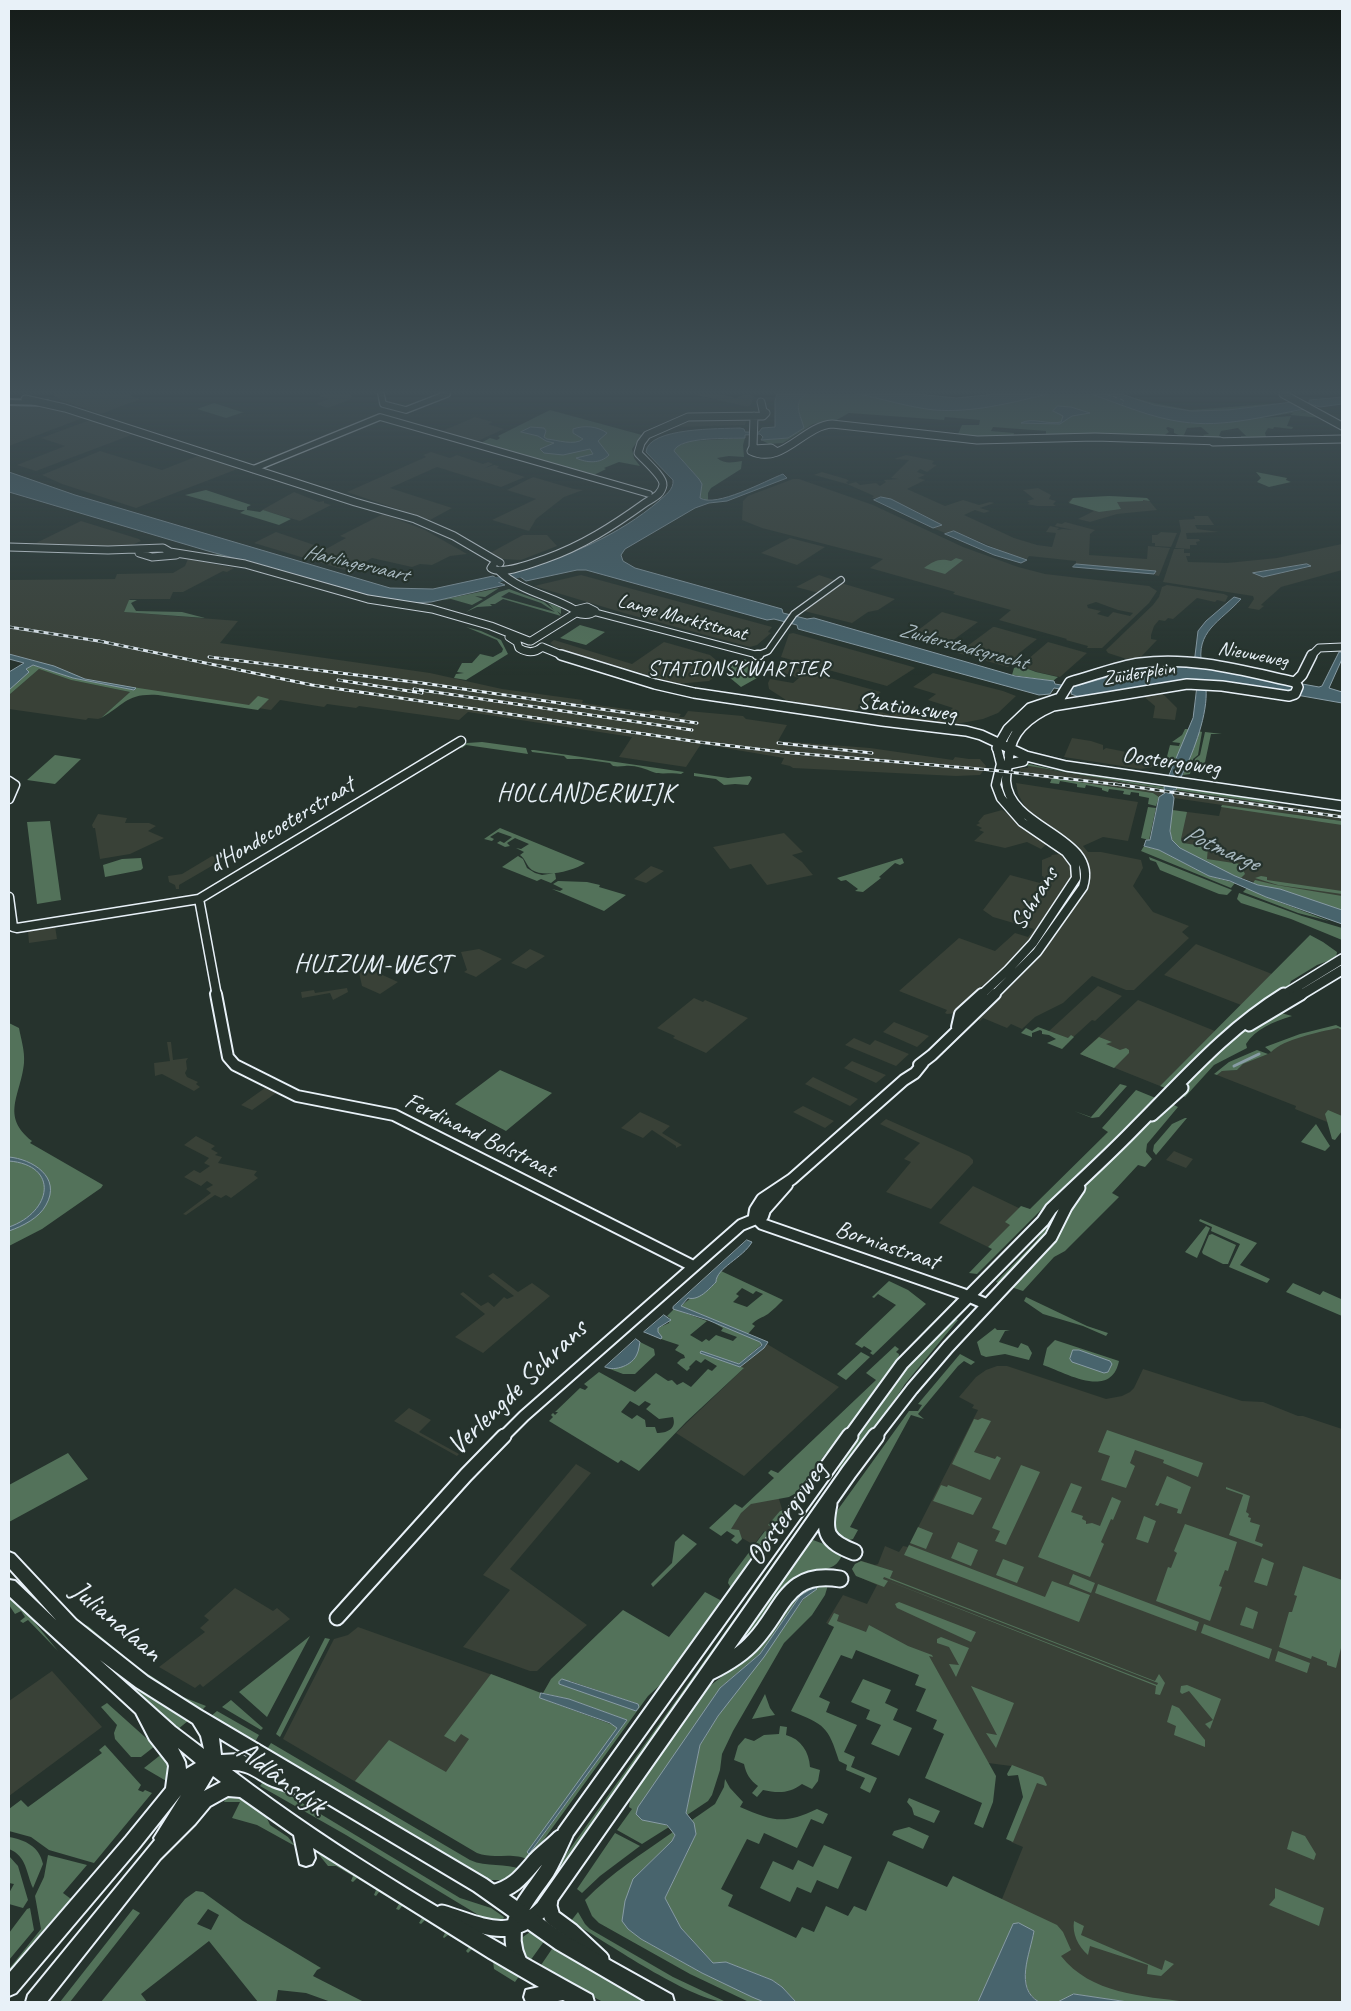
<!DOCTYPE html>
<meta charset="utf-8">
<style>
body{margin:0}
#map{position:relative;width:1351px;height:2011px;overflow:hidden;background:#26332d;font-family:Caveat,sans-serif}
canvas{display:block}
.frame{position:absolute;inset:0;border:10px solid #e8f1f8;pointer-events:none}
</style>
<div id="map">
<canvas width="1351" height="2011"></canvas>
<div class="frame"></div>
</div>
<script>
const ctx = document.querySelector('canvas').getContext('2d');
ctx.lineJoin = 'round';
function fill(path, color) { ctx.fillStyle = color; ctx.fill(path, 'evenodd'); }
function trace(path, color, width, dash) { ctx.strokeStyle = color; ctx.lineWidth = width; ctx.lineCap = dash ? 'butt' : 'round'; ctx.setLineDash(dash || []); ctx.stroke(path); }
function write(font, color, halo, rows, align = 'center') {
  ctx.font = font + ' Caveat,sans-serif'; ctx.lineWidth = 4.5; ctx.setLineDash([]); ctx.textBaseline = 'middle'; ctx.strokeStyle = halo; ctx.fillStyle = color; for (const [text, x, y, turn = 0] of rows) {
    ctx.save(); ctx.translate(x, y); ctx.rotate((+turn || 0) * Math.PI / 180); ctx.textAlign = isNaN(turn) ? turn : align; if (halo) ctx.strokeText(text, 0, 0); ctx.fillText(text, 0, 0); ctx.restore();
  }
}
fill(new Path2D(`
 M 52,394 L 134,394 L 130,396 L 141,399 L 101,414 L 60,400 Z
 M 324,394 L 351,394 L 352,399 L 328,408 L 315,404 L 328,399 L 319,396 Z
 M 692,394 L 720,394 L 736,398 L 746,394 L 754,396 L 751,405 L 748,407 Z
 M 25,404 L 40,405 L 83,418 L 9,446 L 9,405 Z
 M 475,417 L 493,422 L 488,424 L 504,429 L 480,440 L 474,441 L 442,431 Z
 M 748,417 L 745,425 L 676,427 L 695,418 Z
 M 90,420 L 134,434 L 36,471 L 17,465 L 65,446 L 41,438 Z
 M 100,451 L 162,470 L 200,455 L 240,468 L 136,508 L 62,484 L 42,475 Z
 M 431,452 L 450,458 L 457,455 L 483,464 L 488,462 L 493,464 L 485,468 L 494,465 L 499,466 L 497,468 L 525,477 L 501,487 L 437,467 L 390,488 L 452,508 L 430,520 L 347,492 L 426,457 L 423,455 Z
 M 906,455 L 931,460 L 934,461 L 932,464 L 937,465 L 927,472 L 920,469 L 917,472 L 925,475 L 918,478 L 925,480 L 907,489 L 945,506 L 963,500 L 979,505 L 990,502 L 994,503 L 980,508 L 990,511 L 984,513 L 975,510 L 964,515 L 1014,538 L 1037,545 L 1052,547 L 1056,533 L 1046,532 L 1050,526 L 1059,528 L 1057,530 L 1063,529 L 1073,530 L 1055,526 L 1057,523 L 1062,524 L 1065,522 L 1095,530 L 1090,534 L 1089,555 L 1147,559 L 1148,546 L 1170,548 L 1159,576 L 1154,575 L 1156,571 L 1076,564 L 1076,561 L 1029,556 L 1027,559 L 1012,555 L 954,531 L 945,533 L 933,528 L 942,525 L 891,499 L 872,498 L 874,496 L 872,495 L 847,484 L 814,475 L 822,472 L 846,479 L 849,481 L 846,482 L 848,484 L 856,482 L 860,485 L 876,483 L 880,486 L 886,482 L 884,480 L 899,479 L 891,478 L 909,460 L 894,459 Z
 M 533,477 L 574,489 L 583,490 L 564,497 L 536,519 L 529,531 L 492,520 L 536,499 L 507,490 Z
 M 793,479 L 799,479 L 873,505 L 963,547 L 1018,567 L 1045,574 L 1149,586 L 1157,591 L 1149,603 L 1102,648 L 1087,648 L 1088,646 L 1066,640 L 1067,639 L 999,620 L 1011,610 L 953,594 L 955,592 L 870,568 L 883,559 L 762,528 L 742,520 L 743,501 L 748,496 ZM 1096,602 L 1118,610 L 1133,613 L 1130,616 L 1113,612 L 1108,617 L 1097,614 L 1101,611 L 1088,608 L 1087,605 Z
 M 1038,488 L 1051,495 L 1049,499 L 1056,501 L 1053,504 L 1056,506 L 1037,506 L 1027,504 L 1030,503 L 1027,501 L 1034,499 L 1023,490 Z
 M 294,492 L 319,502 L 324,501 L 324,503 L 331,505 L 300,521 L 262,510 Z
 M 1109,496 L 1147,498 L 1157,510 L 1117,514 L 1090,522 L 1078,519 L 1094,511 L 1068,502 L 1072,498 Z
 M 383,514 L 425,530 L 467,554 L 450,556 L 432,565 L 420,564 L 412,567 L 372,558 L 348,571 L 254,543 L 276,532 L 326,549 L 346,538 L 340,536 Z
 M 1194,516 L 1208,516 L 1214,525 L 1195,525 L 1197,529 L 1219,532 L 1186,533 L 1187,539 L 1199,539 L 1200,541 L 1196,542 L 1197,545 L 1190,545 L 1190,549 L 1175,548 L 1181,531 L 1179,520 L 1195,519 Z
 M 81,521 L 139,539 L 141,541 L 130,546 L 112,547 L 34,544 Z
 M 1161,532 L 1177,533 L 1171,547 L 1155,546 L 1155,543 L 1152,543 L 1152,535 L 1157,535 Z
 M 523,535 L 547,535 L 557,546 L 521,560 L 502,559 L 490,553 Z
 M 790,538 L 825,547 L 797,565 L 761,553 Z
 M 1342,544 L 1342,570 L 1281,587 L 1263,603 L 1261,605 L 1264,606 L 1259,610 L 1248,608 L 1254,599 L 1253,596 L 1163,582 L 1174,549 L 1184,549 L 1184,553 L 1190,553 L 1190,556 L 1186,556 L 1188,562 L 1227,563 L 1277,558 ZM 1298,566 L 1310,567 L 1263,577 L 1253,573 Z
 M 188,559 L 234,568 L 227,572 L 223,571 L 183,592 L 173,592 L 170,599 L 130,599 L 124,612 L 238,621 L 220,643 L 430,673 L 502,689 L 583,700 L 582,703 L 648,712 L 655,710 L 681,714 L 679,717 L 684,717 L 688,711 L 743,716 L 746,719 L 787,725 L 778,741 L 870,748 L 953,760 L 955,757 L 969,759 L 980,759 L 986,766 L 985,769 L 980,775 L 956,776 L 793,768 L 790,766 L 781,764 L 784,758 L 701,744 L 686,767 L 619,757 L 632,737 L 468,712 L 459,720 L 359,706 L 356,708 L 327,704 L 324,707 L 280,700 L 271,710 L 135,689 L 85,679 L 40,662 L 9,654 L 9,580 L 115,579 L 117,574 L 173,573 L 185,566 Z
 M 581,575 L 772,627 L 768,632 L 771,633 L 757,645 L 750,647 L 624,613 L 534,586 Z
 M 819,575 L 837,581 L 819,593 L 796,587 Z
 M 841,583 L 895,599 L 878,610 L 868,612 L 852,623 L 804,611 Z
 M 1167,585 L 1224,594 L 1228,596 L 1225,602 L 1217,600 L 1215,602 L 1197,598 L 1173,619 L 1168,618 L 1165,621 L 1159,620 L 1154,626 L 1151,635 L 1151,639 L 1157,640 L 1139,659 L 1133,661 L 1108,653 L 1106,650 L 1153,605 L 1159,597 L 1162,587 Z
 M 942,612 L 978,622 L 952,641 L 917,631 Z
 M 993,627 L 995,627 L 1037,639 L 1018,654 L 1022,655 L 1008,667 L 958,653 Z
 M 793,633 L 913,667 L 915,668 L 887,686 L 781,657 L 789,634 Z
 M 554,640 L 632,664 L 664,642 L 710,655 L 716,660 L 718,665 L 716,670 L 709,675 L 713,678 L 709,681 L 677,684 L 555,647 L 550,643 Z
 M 1048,642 L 1087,653 L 1060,677 L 1037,672 L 1020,666 Z
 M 779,663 L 801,670 L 881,692 L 852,713 L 786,700 L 769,689 L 768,683 L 770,679 L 793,683 L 799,678 L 774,670 Z
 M 39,669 L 71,680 L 130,692 L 101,718 L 98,719 L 88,718 L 86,720 L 9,709 L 9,695 Z
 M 933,673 L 1003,691 L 1016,696 L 998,713 L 983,719 L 951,725 L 933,724 L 953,708 L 928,700 L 936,694 L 913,687 Z
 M 1161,692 L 1177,708 L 1175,720 L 1153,718 L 1155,706 L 1143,696 Z
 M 879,711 L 890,715 L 895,711 L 919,718 L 926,714 L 938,717 L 929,724 L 874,716 Z
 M 1072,738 L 1091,741 L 1103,745 L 1103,750 L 1106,748 L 1157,758 L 1156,760 L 1158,761 L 1153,767 L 1141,769 L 1064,757 Z
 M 1028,765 L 1056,771 L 1166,789 L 1165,793 L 1159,797 L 1153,793 L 1019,775 L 1020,768 L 1028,768 Z
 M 1016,783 L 1138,802 L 1128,841 L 1103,837 L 1083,846 L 1088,852 L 1101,852 L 1141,860 L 1143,868 L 1133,886 L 1153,912 L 1189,926 L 1182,932 L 1189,938 L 1134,990 L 1126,990 L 1092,976 L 1063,1003 L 1035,1017 L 1022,1029 L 1011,1024 L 1007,1028 L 983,1018 L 980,1021 L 976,1018 L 1018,976 L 1085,888 L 1089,872 L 1082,855 L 1033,816 L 1025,807 L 1018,794 Z
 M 1173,790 L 1342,814 L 1342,821 L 1280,812 L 1342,822 L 1342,910 L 1241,878 L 1180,848 L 1172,810 L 1219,816 L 1222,805 L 1174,798 L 1172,794 Z
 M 1002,810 L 1055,845 L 1071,861 L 1074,878 L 1040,929 L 1015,959 L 958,1013 L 947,1014 L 945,1013 L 947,1010 L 899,991 L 959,938 L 995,951 L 1015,933 L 1028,937 L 1034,929 L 993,917 L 983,910 L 1010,875 L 1040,883 L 1044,877 L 1042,876 L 1042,860 L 1052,856 L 1051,855 L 1060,854 L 1048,847 L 1050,845 L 1047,844 L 1041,849 L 1027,842 L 1005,848 L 974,841 L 984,832 L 979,830 L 982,828 L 976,825 L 980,823 L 978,822 L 984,815 Z
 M 98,814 L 127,818 L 125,823 L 149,823 L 156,826 L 148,831 L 164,838 L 130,854 L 100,859 L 95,828 L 93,828 L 92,825 Z
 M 784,833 L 803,852 L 792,855 L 802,862 L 813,875 L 767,885 L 751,864 L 730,869 L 713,847 Z
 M 212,856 L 222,860 L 179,885 L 179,889 L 176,889 L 175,885 L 169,882 L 168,876 L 182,874 Z
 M 651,866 L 664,871 L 646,883 L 634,879 Z
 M 55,926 L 57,939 L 29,943 L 28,931 Z
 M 1196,944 L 1272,974 L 1241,1005 L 1164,975 Z
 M 479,949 L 502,959 L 476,977 L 464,972 L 467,970 L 461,952 Z
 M 530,949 L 545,956 L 526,969 L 511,963 Z
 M 365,967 L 398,982 L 380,994 L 362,986 L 358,968 Z
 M 1098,986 L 1122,996 L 1095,1021 L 1092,1020 L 1069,1041 L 1048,1032 Z
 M 347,988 L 348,992 L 333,1000 L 330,993 L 302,998 L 301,992 L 314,990 L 315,993 Z
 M 694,998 L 703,1002 L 705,1000 L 748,1018 L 706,1053 L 673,1038 L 675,1036 L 657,1028 Z
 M 1138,1000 L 1215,1031 L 1160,1086 L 1080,1054 Z
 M 894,1022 L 929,1036 L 917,1047 L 883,1032 Z
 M 1336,1026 L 1342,1028 L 1342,1128 L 1295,1109 L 1296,1106 L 1217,1075 L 1222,1071 L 1237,1070 L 1243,1064 L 1268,1054 L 1271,1052 L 1270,1048 L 1294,1038 Z
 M 854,1038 L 870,1045 L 875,1040 L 909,1054 L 896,1066 L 845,1045 Z
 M 167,1042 L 171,1042 L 173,1060 L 188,1058 L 186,1061 L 187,1069 L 185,1073 L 187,1077 L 198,1082 L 196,1084 L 200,1087 L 194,1091 L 162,1074 L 155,1076 L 154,1063 L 170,1061 Z
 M 852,1061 L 886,1075 L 876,1083 L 844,1068 Z
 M 813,1077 L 858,1099 L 850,1106 L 805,1084 Z
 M 265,1088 L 276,1093 L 252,1110 L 241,1105 Z
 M 803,1106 L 834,1121 L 825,1128 L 793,1112 Z
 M 640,1112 L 670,1126 L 662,1133 L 682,1145 L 676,1148 L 676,1146 L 652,1130 L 643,1138 L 621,1128 Z
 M 886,1119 L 969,1156 L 973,1160 L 973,1163 L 931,1209 L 886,1192 L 911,1162 L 904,1159 L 920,1143 L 880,1124 Z
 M 196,1136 L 215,1146 L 211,1149 L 218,1153 L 215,1155 L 222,1157 L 218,1163 L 257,1171 L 254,1175 L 258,1178 L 231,1198 L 226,1195 L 221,1198 L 215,1195 L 186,1215 L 183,1214 L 211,1193 L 206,1189 L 213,1185 L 207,1181 L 201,1186 L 184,1177 L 194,1170 L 200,1173 L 210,1166 L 204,1163 L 209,1158 L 184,1145 Z
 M 1174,1151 L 1193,1159 L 1186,1168 L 1166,1160 Z
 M 973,1186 L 1025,1211 L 988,1247 L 939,1223 Z
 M 493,1273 L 518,1292 L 532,1283 L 550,1296 L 483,1353 L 455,1337 L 485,1314 L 460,1294 L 463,1292 L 481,1306 L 488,1302 L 494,1307 L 504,1297 L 507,1299 L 514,1296 L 488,1276 Z
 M 767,1344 L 839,1387 L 744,1476 L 676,1433 L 743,1369 L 740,1367 Z
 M 997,1366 L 1007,1366 L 1106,1399 L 1122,1396 L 1130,1392 L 1134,1388 L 1143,1369 L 1242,1401 L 1263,1402 L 1298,1416 L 1303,1416 L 1342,1429 L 1342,2002 L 1128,2002 L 1074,1994 L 1058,2002 L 1039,2002 L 1013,1924 L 978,2002 L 996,1896 L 1002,1899 L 1023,1847 L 1011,1842 L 1037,1776 L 1011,1766 L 988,1763 L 928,1656 L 855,1635 L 826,1623 L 843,1595 L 867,1604 L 877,1585 L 855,1575 L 852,1569 L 855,1564 L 862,1561 L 875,1565 L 878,1564 L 885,1546 L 899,1552 L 903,1546 L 908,1547 L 978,1410 L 972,1408 L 974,1405 L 959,1397 L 976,1377 L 986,1370 Z
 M 409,1408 L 431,1420 L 419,1432 L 459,1454 L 457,1456 L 394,1421 Z
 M 576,1464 L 591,1473 L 510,1569 L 587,1625 L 537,1671 L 530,1671 L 463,1647 L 510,1590 L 483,1575 Z
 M 778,1496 L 782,1509 L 769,1525 L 773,1528 L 770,1533 L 764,1531 L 754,1545 L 728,1530 L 741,1512 L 755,1500 Z
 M 235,1588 L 273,1611 L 277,1608 L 290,1619 L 203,1687 L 200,1684 L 195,1688 L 159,1667 L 205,1632 L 200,1628 L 209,1620 L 204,1616 Z
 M 358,1627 L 526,1687 L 422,1821 L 283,1739 L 334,1639 L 348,1635 Z
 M 52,1671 L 102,1727 L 9,1796 L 9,1701 Z`), '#394137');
fill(new Path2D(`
 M 806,394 L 858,394 L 921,408 L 945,410 L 981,408 L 1048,394 L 1091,394 L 1160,417 L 1188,423 L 1205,424 L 1224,423 L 1303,410 L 1307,411 L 1301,413 L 1311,411 L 1322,418 L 1290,415 L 1293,413 L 1261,418 L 1291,416 L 1287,426 L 1293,427 L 1292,429 L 1274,427 L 1273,429 L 1268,428 L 1265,433 L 1267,440 L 1262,440 L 1263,441 L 1227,440 L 1227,437 L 1241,439 L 1241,436 L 1246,436 L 1238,428 L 1221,431 L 1219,436 L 1222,437 L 1222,441 L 1189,438 L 1205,437 L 1203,435 L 1209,434 L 1201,427 L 1187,428 L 1184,435 L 1182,436 L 1184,437 L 1174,436 L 1181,436 L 1174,433 L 1174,429 L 1168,427 L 1166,428 L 1169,432 L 1162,437 L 1166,438 L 1061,436 L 1061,437 L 1024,438 L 1046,436 L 1046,431 L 993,427 L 991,431 L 1014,433 L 1013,437 L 982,439 L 956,437 L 966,437 L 961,435 L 964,434 L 958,434 L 962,425 L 979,425 L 980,420 L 945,417 L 944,420 L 849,413 L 835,421 L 813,424 L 783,443 L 769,444 L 761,440 L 788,438 L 803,429 C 802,416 792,403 806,394 Z
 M 1121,394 L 1154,403 L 1190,410 L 1281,403 L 1228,410 L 1191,411 L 1154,405 Z
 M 214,403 L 242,412 L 244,412 L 226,418 L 197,409 Z
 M 550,410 L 642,435 L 632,449 L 634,458 L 640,466 L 619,462 L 604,468 L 606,469 L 594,475 L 586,472 L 579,472 L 481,443 L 490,438 L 497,440 L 500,438 L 498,436 Z
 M 745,438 L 743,445 L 744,457 L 729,456 L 717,458 C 726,465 733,462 742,461 L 741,469 L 711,488 L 708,493 L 708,501 L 700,498 L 701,484 L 699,479 L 675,452 L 675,447 L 689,441 Z
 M 1256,472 L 1287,478 L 1286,480 L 1291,482 L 1269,487 L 1257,482 L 1261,478 Z
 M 206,490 L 251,505 L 247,507 L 247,510 L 260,512 L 263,510 L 291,519 L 279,525 L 240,513 L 245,510 L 239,510 L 185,495 Z
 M 1109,496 L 1147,498 L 1150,501 L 1143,500 L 1143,501 L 1117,502 L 1121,509 L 1099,512 L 1069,503 L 1073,498 Z
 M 218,554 L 394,602 L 431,602 L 499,588 L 485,597 L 475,596 L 483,599 L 472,605 L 451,599 L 410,604 L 378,600 L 215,555 Z
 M 956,558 L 963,560 L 945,574 L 924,568 C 934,561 939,558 951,561 Z
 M 509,589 L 544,602 L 554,610 L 548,603 L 561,608 L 561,614 L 557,611 L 561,616 L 503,599 L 495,604 L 490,604 L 492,606 L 477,607 L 466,612 L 499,592 ZM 509,592 L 541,603 L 555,612 L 501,597 Z
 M 129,600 L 137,600 L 131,603 L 136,611 L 182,612 L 205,618 L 124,612 Z
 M 580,625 L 605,632 L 586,645 L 560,638 Z
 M 466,627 L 481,631 L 501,640 L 508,654 L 466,680 L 454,678 L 456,674 L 464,673 L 457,672 L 462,663 L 472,663 L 480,654 L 493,657 L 502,652 L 503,649 L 497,640 Z
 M 744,659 L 758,664 L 761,670 L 757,678 L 741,687 L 729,677 L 733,669 L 726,665 Z
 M 33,665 L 73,678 L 134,690 L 136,688 L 119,685 L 249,705 L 258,696 L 269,699 L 258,710 L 158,695 C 126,693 125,705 101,718 L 130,692 L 71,680 L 39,669 L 9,695 L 9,690 L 29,672 L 26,669 Z
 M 1020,666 L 1036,672 L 1058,677 L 1053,681 L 1012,675 L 1014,668 Z
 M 1185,729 L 1189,729 L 1172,769 L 1164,768 L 1170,745 L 1179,746 L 1180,743 L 1172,742 L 1182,735 Z
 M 1199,731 L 1202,732 L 1198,755 L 1193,759 L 1190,774 L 1183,775 Z
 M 1205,732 L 1222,734 L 1211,734 L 1204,767 L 1211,768 L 1210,773 L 1193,770 L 1195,759 L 1200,755 Z
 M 482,742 L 526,748 L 528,754 L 466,745 L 462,748 L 458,746 L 467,743 Z
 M 534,750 L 684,772 L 681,774 C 672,772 660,775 653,772 C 645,769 635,765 625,766 C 621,766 618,767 613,766 L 610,763 L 581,759 L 567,759 L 564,756 L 532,752 L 531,750 Z
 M 55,755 L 81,759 L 55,784 L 27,780 Z
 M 1025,763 L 1055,770 L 1164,787 L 1164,789 L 1024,765 Z
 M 694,773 L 728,778 L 750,776 L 752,778 L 748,785 L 735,784 L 724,785 L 716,779 L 694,776 Z
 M 1052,778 L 1153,793 L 1159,797 L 1156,806 L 1148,804 L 1149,798 L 1139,796 L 1139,793 L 1131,792 L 1130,795 L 1123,794 L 1124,791 L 1109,789 L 1108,792 L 1102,790 L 1102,788 L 1086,785 L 1085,788 L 1077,787 L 1077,784 L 1060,781 L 1059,784 L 1050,783 Z
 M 1177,788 L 1265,800 L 1279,805 L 1176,790 Z
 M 1222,805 L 1342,821 L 1342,825 L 1221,807 Z
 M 1148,807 L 1156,808 L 1149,840 L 1141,838 Z
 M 1172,810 L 1187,812 L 1181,839 L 1183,843 L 1208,847 L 1207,859 L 1240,864 L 1245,874 L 1241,878 C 1222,872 1183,859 1173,841 C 1168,832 1171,820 1172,810 Z
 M 50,821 L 61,900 L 37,904 L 27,822 Z
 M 500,828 L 585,863 C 574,871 544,878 532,870 C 526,866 526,859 520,855 L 524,852 L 516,848 L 521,849 L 529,844 L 515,838 L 507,843 L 510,846 L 505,847 L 497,843 L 500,841 L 504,843 L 512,837 L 498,832 L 490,837 L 494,839 L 492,841 L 484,839 Z
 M 1144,846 L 1159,850 L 1209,876 L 1235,883 L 1231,888 L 1141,851 Z
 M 518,856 L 523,859 L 527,868 L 535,873 L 542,875 L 555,873 L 556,879 L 551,883 L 541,879 L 537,881 L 502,867 Z
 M 1149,857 L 1232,890 L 1227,895 L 1219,894 L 1160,870 L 1156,862 L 1150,860 Z
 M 141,858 L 143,868 L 141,870 L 105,877 L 103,865 L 122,859 Z
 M 902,858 L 904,863 L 900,865 L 895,863 L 879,877 L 881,878 L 863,892 L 855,891 L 858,889 L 846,880 L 841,881 L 837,878 Z
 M 1261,876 L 1267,877 L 1267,880 L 1342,891 L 1342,894 L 1278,885 L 1255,878 Z
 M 1255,880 L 1276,885 L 1342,896 L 1342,916 L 1253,883 Z
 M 558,881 L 587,882 L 600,885 L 599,887 L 626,895 L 604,911 L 552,889 L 560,891 L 563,889 L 553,884 Z
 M 1247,888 L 1266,897 L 1329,921 L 1298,913 L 1243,892 Z
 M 1239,893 L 1302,916 L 1342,928 L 1342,940 L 1291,919 L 1241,903 L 1237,899 Z
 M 1310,935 L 1323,942 L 1337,952 L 1336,958 L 1317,965 L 1291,981 L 1289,986 L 1268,999 L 1168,1089 L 1160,1086 Z
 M 1271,1013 L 1273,1015 L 1281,1013 L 1292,1016 C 1273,1022 1255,1029 1246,1044 L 1247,1048 L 1214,1065 L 1185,1097 L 1179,1094 C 1209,1060 1232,1038 1271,1013 Z
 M 9,1023 L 19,1028 C 21,1039 25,1051 24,1063 C 21,1095 0,1116 32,1141 L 30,1143 L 103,1185 L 101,1188 L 42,1229 L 9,1246 Z
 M 1336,1025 L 1342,1028 L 1342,1030 L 1338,1028 C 1319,1032 1284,1039 1271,1052 L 1265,1047 L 1300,1034 Z
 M 1038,1027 L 1068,1038 L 1071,1035 L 1074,1037 L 1062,1049 L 1047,1043 L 1056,1039 L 1049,1035 L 1042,1034 L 1042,1031 L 1040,1030 L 1032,1033 L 1032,1037 L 1021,1033 L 1026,1028 L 1032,1031 Z
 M 1099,1037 L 1112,1042 L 1106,1044 L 1120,1050 L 1126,1048 L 1129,1050 L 1129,1053 L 1114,1068 L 1080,1054 Z
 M 1257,1050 L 1268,1054 L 1243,1064 L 1237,1070 L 1222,1071 L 1217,1075 L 1214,1074 L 1229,1062 Z
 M 500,1070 L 552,1093 L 506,1131 L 455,1104 Z
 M 1120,1084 L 1127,1086 L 1099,1117 L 1092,1118 L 1074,1111 L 1091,1117 Z
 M 1136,1090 L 1158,1099 L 1071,1186 L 1043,1208 L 977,1274 L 969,1273 L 992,1249 L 988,1247 L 1010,1225 L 1005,1222 L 1021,1206 L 1030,1209 L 1108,1132 L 1102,1128 Z
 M 1170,1103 L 1178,1107 L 1147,1144 L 1146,1152 L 1152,1159 L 1145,1167 L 1138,1165 L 1112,1193 L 1119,1197 L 1065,1251 L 1054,1257 L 1023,1291 L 1011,1287 L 1052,1242 L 1062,1228 L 1079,1192 L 1142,1128 Z
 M 1328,1110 L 1342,1116 L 1342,1131 L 1335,1140 L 1332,1139 L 1325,1114 Z
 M 1185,1118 L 1187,1118 L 1156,1155 L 1153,1151 L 1154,1145 L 1172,1124 Z
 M 1316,1124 L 1330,1146 L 1325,1151 L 1301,1142 Z
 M 1200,1219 L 1257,1243 L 1240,1265 L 1270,1279 L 1267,1283 L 1229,1267 L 1240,1244 L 1211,1231 L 1212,1227 L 1199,1221 Z
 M 1048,1223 L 1051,1223 L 1040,1241 L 1000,1284 L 996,1282 L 1036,1241 Z
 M 1206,1226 L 1210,1228 L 1197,1258 L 1185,1252 Z
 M 1212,1234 L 1236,1245 L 1228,1264 L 1223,1264 L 1203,1254 L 1202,1252 L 1209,1235 Z
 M 721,1271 L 783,1300 C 778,1305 773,1310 768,1314 C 762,1318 758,1318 752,1324 L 755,1326 L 748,1334 L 681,1306 L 716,1277 ZM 742,1288 L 753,1294 L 756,1291 L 763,1294 L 747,1307 L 733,1302 L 739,1296 L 736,1294 Z
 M 889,1281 L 908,1290 L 926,1304 L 873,1355 L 870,1353 L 872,1351 L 864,1346 L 862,1348 L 855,1344 L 896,1305 L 878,1294 L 874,1298 L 872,1297 Z
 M 1293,1283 L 1320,1295 L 1323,1291 L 1341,1299 L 1342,1316 L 1286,1292 Z
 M 1026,1297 L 1087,1326 L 1108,1333 L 1106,1336 L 1083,1326 L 1043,1314 L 1024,1301 Z
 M 674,1309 L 707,1321 L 690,1335 L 702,1342 L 706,1339 L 709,1341 L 716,1335 L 733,1341 L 737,1337 L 721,1331 L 723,1328 L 714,1323 L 756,1339 L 762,1344 L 739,1364 L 701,1352 L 701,1353 L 744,1368 L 686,1422 L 639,1471 L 621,1460 L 618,1463 L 549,1421 L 553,1417 L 551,1415 L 553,1413 L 555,1415 L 558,1412 L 555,1412 L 580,1388 L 585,1390 L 588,1387 L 584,1384 L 599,1372 L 635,1392 L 656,1373 L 668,1381 L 672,1380 L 677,1385 L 683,1382 L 691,1387 L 708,1369 L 712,1371 L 717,1366 L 705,1359 L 701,1363 L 696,1360 L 689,1367 L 690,1368 L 687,1371 L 677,1363 L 681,1359 L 685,1358 L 684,1355 L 675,1350 L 679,1345 L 661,1339 L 658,1332 L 658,1328 L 669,1323 L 670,1318 L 667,1316 ZM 630,1401 L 639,1406 L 645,1401 L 651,1404 L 646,1409 L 659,1419 L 673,1417 C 677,1429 667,1433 657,1433 L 655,1427 L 646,1427 L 645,1420 L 637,1415 L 632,1419 L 621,1412 Z
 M 953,1318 L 958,1320 L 905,1384 L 884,1416 L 750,1601 L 747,1600 L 838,1472 L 844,1453 L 899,1377 Z
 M 995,1328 L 997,1330 L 1010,1330 L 1005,1331 L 999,1342 L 1018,1348 L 1021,1343 L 1028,1346 L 1032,1353 L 1029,1360 L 1005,1354 L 986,1357 L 981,1355 L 977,1342 Z
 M 1055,1340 L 1119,1361 C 1111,1400 1066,1373 1043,1365 L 1047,1348 Z
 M 640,1342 L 654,1349 L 655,1355 L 635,1374 L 623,1374 L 610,1369 C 620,1369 637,1351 640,1342 Z
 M 895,1346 L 899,1349 L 896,1352 L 899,1354 L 898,1362 L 832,1451 L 826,1453 L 796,1493 L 789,1497 L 751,1504 L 741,1513 L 731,1529 L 739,1530 L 742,1539 L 737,1544 L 731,1540 L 735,1536 L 727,1531 L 721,1536 L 709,1528 L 735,1504 L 742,1508 L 774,1478 L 768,1473 L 771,1470 L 778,1473 L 876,1380 L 866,1373 Z
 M 861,1352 L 870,1357 L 846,1380 L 837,1374 Z
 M 960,1354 L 975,1362 L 971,1365 L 964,1361 L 958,1366 L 918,1414 L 924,1419 L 911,1415 L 850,1527 L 858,1530 L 853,1539 L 846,1541 L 834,1534 L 834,1515 L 909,1411 L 918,1411 L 922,1405 L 918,1404 Z
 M 982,1418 L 991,1421 L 974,1452 L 995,1459 L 997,1456 L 1001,1458 L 990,1480 L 952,1464 L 974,1419 L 978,1420 Z
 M 1107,1430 L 1203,1463 L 1198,1477 L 1163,1463 L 1164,1460 L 1135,1450 L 1130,1463 L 1135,1466 L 1126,1488 L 1101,1480 L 1110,1456 L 1098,1452 Z
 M 68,1453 L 88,1479 L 9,1522 L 9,1485 Z
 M 1021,1465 L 1040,1472 L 1006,1545 L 995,1541 L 1000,1531 L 992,1528 Z
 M 1167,1476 L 1191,1487 L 1181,1514 L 1177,1513 L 1178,1509 L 1160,1503 L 1158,1506 L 1155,1505 Z
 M 1071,1483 L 1082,1487 L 1071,1512 L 1083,1516 L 1082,1519 L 1086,1521 L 1086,1524 L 1092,1523 L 1100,1526 L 1112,1497 L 1121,1501 L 1113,1520 L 1111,1519 L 1101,1542 L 1104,1544 L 1090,1577 L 1038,1557 Z
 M 941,1485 L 947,1487 L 948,1485 L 982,1498 L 973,1515 L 933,1501 Z
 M 1226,1487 L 1250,1496 L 1246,1512 L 1249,1514 L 1248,1517 L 1251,1518 L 1250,1522 L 1260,1525 L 1255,1541 L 1263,1544 L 1262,1547 L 1229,1535 L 1243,1495 L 1226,1489 Z
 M 789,1508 L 732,1588 L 731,1588 L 728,1583 L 729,1579 L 765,1531 L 770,1533 L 773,1528 L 768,1525 L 780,1511 Z
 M 1144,1516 L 1156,1521 L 1148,1543 L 1136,1539 Z
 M 1185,1524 L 1237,1542 L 1228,1571 L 1225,1570 L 1219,1586 L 1222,1587 L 1210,1621 L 1156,1601 L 1168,1567 L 1171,1568 L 1177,1553 L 1174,1551 Z
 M 918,1527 L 933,1533 L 926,1549 L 910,1543 Z
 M 683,1534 L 697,1544 L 653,1587 L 651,1584 L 672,1563 L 675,1542 Z
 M 813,1540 L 840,1550 L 842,1554 C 836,1577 808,1565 791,1582 C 775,1597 763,1628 748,1641 C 743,1645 736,1648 731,1651 L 807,1543 Z
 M 958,1542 L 978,1550 L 971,1566 L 951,1558 Z
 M 909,1545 L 1045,1597 L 1052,1581 L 1090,1595 L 1079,1622 L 904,1555 Z
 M 1262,1558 L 1274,1563 L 1267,1586 L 1254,1582 Z
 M 1003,1559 L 1024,1567 L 1017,1583 L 996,1575 Z
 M 861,1561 L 893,1571 L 890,1578 L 1155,1681 L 1159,1674 L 1165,1683 L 1160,1695 L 1155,1694 L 1156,1686 L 888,1581 L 884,1587 L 856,1576 L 852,1569 L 855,1564 ZM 884,1577 L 1158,1683 L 1157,1685 L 883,1579 Z
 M 1303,1566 L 1342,1580 L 1342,1644 L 1336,1668 L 1327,1665 L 1327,1662 L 1312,1656 L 1311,1659 L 1279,1647 L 1289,1612 L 1292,1612 L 1297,1596 L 1294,1595 Z
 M 1073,1574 L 1095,1583 L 1091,1593 L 1069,1584 Z
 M 9,1576 L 13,1581 L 26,1586 L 31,1591 L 34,1601 L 53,1618 L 189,1720 L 177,1730 L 16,1588 L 9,1580 Z
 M 811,1583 L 828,1585 L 825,1595 L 812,1615 L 784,1643 L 733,1731 L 722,1754 L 720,1770 L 712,1795 L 708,1801 L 687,1815 L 686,1813 L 700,1745 L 718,1716 L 806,1596 L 800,1597 L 760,1654 L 720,1688 L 664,1824 L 669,1827 L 642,1844 L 617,1830 L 632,1809 L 629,1807 L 631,1794 L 702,1692 L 755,1651 L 794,1595 Z
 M 1098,1584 L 1199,1622 L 1196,1631 L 1095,1593 Z
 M 9,1591 L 58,1651 L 28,1620 L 23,1623 L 20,1621 L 25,1617 L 21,1611 L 15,1614 L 9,1605 Z
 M 705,1592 L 720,1600 L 721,1604 L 672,1674 L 648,1696 L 529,1860 C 511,1851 495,1860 477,1853 L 355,1781 L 389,1740 L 446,1772 L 469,1739 L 461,1734 L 455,1742 L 444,1736 L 491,1674 L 541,1693 L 540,1698 L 616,1726 L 617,1730 L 530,1853 L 627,1720 L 569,1699 L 543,1693 L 551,1679 L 623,1610 L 669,1637 ZM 570,1681 L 638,1704 L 637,1710 L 559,1684 Z
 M 899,1602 L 976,1632 L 971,1642 L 897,1608 L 895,1604 Z
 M 744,1605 L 746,1607 L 557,1876 L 552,1874 Z
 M 1246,1607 L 1258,1612 L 1253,1629 L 1240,1625 Z
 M 834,1613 L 839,1615 L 837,1621 L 866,1632 L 869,1625 L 908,1646 L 932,1655 L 933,1657 L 929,1656 L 996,1776 L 993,1802 L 983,1828 L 974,1824 L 982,1803 L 925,1778 L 944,1734 L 933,1729 L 937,1720 L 916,1711 L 926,1689 L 915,1685 L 919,1675 L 856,1650 L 852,1659 L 841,1655 L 819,1697 L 830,1702 L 826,1712 L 857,1725 L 844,1752 L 855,1757 L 851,1767 L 877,1778 L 870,1793 L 860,1788 L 865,1778 L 846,1770 L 847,1765 L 839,1761 C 828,1726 825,1725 791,1711 L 834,1627 L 828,1624 Z
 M 81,1623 L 88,1626 L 136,1666 L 183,1697 L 206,1706 L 201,1711 C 164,1688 108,1656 81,1623 Z
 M 1204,1624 L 1272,1649 L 1269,1659 L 1201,1633 Z
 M 310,1636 L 267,1717 L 239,1692 Z
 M 941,1637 L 969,1648 L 956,1677 L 949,1664 L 959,1665 L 949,1647 L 937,1643 L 937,1639 Z
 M 325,1638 L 330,1639 L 280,1737 L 276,1734 Z
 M 1278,1651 L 1310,1663 L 1307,1673 L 1275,1661 Z
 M 863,1679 L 891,1690 L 885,1703 L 898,1709 L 893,1720 L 912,1728 L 899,1756 L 871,1744 L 881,1725 L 866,1719 L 870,1710 L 851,1702 Z
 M 1187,1685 L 1221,1699 L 1210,1729 L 1205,1724 L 1213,1720 L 1189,1691 L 1182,1694 L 1180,1692 L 1181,1686 Z
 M 971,1686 L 1014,1703 L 996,1748 L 986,1733 L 997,1735 Z
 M 765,1694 L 770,1708 L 775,1715 L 752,1719 Z
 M 231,1700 L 263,1728 L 261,1730 L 222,1707 Z
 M 107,1703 L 155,1746 L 141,1757 L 131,1757 L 115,1739 L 114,1733 L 117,1725 L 101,1707 Z
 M 1172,1705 L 1179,1708 L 1205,1740 L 1205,1747 L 1174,1735 L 1176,1726 L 1167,1722 Z
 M 217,1711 L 259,1735 L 255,1742 L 267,1749 L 271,1743 L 470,1860 C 487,1868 505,1862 522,1870 L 503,1880 L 486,1880 L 211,1716 Z
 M 780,1726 L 787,1727 L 786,1735 C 801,1739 809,1752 810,1767 L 820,1770 L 818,1781 L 812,1789 L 802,1784 C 789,1794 777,1793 763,1790 L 757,1797 L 752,1793 L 758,1786 C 750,1780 746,1774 744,1764 L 734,1760 L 738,1746 L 745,1738 L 754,1741 L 764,1735 L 779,1734 Z
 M 105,1745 L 141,1785 L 138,1790 L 143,1792 L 145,1790 L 152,1793 L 94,1863 L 49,1850 L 31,1837 L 9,1831 L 9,1809 L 21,1800 L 28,1807 L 102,1753 L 99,1750 Z
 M 163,1753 L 169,1760 L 168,1782 L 144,1768 Z
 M 1012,1765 L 1043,1777 L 1047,1785 L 1046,1786 L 1037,1783 L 1013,1842 L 1006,1839 L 1023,1797 L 1018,1775 L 1008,1776 L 1007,1774 Z
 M 725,1779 L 730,1788 L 743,1802 L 740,1807 C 773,1821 783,1825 817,1809 L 828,1814 L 823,1824 L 811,1819 L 797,1848 L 764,1833 L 759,1844 L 747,1839 L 721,1889 L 733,1895 L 728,1906 L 796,1938 L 802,1927 L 814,1932 L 826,1906 L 848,1916 L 854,1906 L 866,1911 L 888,1861 L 947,1887 L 953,1876 L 1057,1925 L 1063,1932 L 1071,1950 L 1061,1956 C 1091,1994 1142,1996 1188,2002 L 1128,2002 L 1074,1994 L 1058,2002 L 1039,2002 C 1015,1988 1029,1953 1034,1931 L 1013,1924 L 978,2002 L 796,2002 L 782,1987 L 772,1980 L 726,1962 L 713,1963 L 681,1928 L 665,1898 L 696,1834 L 692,1820 L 715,1804 L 724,1787 Z
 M 264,1780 L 460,1898 L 491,1908 L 504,1917 L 502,1921 L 492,1920 L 480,1916 L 346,1835 L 260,1786 Z
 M 230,1797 L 245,1800 L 265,1814 L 270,1825 L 288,1837 L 295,1846 L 257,1825 L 232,1818 L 240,1802 L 224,1802 L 226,1798 Z
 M 909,1798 L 940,1811 L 934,1823 L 914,1815 L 912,1808 L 907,1802 Z
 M 909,1827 L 929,1836 L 923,1849 L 892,1835 L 894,1831 Z
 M 1292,1831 L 1305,1836 L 1316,1854 L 1314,1860 L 1287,1849 Z
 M 673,1832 L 675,1834 L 672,1841 L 633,1879 L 641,1939 L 702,1973 L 764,2002 L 749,2002 L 690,1974 L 599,1923 L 592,1916 L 585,1900 C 612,1872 642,1854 673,1832 Z
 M 615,1833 L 640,1846 L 600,1876 L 582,1893 L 577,1889 Z
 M 9,1837 C 25,1840 39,1846 43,1864 L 33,1888 C 26,1873 27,1856 9,1849 Z
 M 824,1845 L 852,1857 L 838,1889 L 817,1880 L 811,1893 L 797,1887 L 790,1902 L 760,1888 L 773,1861 L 793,1870 L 798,1860 L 813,1867 Z
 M 317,1850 L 520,1975 L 515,1982 L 494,1969 L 493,1961 L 472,1949 L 468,1953 L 466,1951 L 469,1947 L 448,1935 L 444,1938 L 443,1937 L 445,1933 L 425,1920 L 421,1924 L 419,1923 L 422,1918 L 402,1906 L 399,1910 L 396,1909 L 399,1904 L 379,1892 L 376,1896 L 374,1895 L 376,1890 L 357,1878 L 353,1882 L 351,1881 L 353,1876 L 336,1866 L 328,1866 L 316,1851 Z
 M 48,1855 L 87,1865 L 63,1893 L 71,1899 L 64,1913 L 9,1976 L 9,1969 L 41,1929 L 35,1896 L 44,1877 Z
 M 9,1856 L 18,1866 L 28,1900 L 23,1908 L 9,1904 L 9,1893 L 14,1884 L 9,1883 Z
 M 1275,1888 L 1324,1908 L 1319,1926 L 1269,1905 L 1275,1898 Z
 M 196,1891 L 203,1892 L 243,1921 L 321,1968 L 317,1970 L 313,1976 L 364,2002 L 331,2002 L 306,1993 L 278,1990 L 276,2002 L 258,2002 L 209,1941 L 141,1994 L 147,2002 L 101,2002 L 185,1899 ZM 208,1909 L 219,1915 L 211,1930 L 197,1924 Z
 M 30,1908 L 34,1930 L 9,1960 L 9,1933 L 27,1909 Z
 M 133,1909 L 140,1913 L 70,2002 L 60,2002 Z
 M 578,1912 L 585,1924 L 590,1929 L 673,1977 L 726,2002 C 695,2002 613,1947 582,1928 L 571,1921 Z
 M 1074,1921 L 1084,1926 L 1081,1935 L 1162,1970 L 1165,1960 L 1174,1964 L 1161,1976 L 1147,1974 L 1148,1965 L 1090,1946 L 1088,1955 C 1078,1946 1072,1934 1074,1921 Z
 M 530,1932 L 545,1940 L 530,1961 L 522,1952 L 520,1939 Z
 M 554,1946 L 636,1995 L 648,2002 L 603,2002 L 539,1968 Z`), '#53725a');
const water = new Path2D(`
 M 777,394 L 806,394 C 792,403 801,416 804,428 L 788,438 L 761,440 L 763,437 L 760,434 L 745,435 L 745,438 C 731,439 679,436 674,451 L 699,479 L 702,484 L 700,498 C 716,508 765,481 783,474 L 787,478 L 727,501 L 709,503 L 695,508 L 625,549 L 621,555 L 623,561 L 635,568 L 782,609 L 783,613 L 807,619 L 814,618 L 1015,676 L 1054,681 L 1055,684 L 1073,687 L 1150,665 L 1194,664 L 1198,631 L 1206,621 L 1234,597 L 1241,599 C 1220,622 1195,631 1202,666 L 1319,687 L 1322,686 L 1339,652 L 1342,652 L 1342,659 L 1329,688 L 1342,692 L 1342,703 L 1234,684 L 1179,681 L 1082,698 L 1071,694 L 1072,691 L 1054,688 L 1050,694 L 1039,695 L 798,629 L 797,625 L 774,619 L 767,620 L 586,570 L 577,570 L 526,581 L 516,574 L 515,573 L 518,570 C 568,557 619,535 659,501 C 665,495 674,490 673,480 L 646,452 C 648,427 721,429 740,428 L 744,429 L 745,432 L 759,432 L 762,428 L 775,427 L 775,402 Z
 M 858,394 L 916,394 L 957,398 L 996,394 L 1048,394 C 1010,403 973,413 934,410 C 908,407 883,399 858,394 Z
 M 1091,394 L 1121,394 L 1154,405 L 1191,411 L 1228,410 L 1292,402 L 1299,404 L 1309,403 L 1309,400 L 1342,397 L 1342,404 L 1320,407 L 1314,405 L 1303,406 L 1305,409 C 1265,416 1223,428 1183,422 C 1151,418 1120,404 1091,394 Z
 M 1058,406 L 1071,407 L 1090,413 L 1072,416 L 1060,424 L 1021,423 C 1032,417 1048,425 1061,422 L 1063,416 L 1053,411 Z
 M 531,427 L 544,428 L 546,431 L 544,437 L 547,439 C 557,440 575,446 583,439 L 573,433 L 573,429 C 584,425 597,426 607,433 L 598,441 L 609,455 C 600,464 587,463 576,458 L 593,454 L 590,449 L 563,455 L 544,453 L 540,449 L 554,443 L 546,441 L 538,436 L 521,432 Z
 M 9,472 L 75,495 L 390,588 L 433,589 L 493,576 L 501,581 L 498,582 L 505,585 L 431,602 L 411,603 L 378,598 L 208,551 L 9,492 Z
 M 881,497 L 891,499 L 942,525 L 933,528 L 874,500 Z
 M 954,531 L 987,546 L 1027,560 L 1021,563 L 994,555 L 945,534 Z
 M 1076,564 L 1156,571 L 1154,574 L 1073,567 Z
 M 1307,564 L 1311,566 L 1263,577 L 1253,573 Z
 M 9,654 L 54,666 L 85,679 L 136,688 L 134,690 L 73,678 L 33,665 L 26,669 L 29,672 L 9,690 L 9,672 L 24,663 L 9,659 Z
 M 1197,689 L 1206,689 C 1208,713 1194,751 1183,773 C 1181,778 1177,784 1176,790 L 1173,790 L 1172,794 L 1174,798 L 1170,831 L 1172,840 L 1180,848 L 1235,876 L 1258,885 L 1280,889 L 1342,910 L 1342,924 L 1266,897 L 1230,881 L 1209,876 L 1159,850 L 1144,846 L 1146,840 L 1150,840 L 1159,797 L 1165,793 L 1164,787 L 1193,718 Z
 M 9,1157 C 32,1159 62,1177 46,1205 C 39,1218 23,1226 9,1231 L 9,1227 C 52,1212 60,1165 9,1161 Z
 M 747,1240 L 752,1242 C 743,1258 716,1268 716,1282 C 709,1289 699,1301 688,1298 L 681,1306 L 768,1342 L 764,1348 L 740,1367 L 700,1353 L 701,1351 L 739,1364 L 762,1345 L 760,1342 L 708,1320 L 673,1309 L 673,1307 Z
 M 664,1315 L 671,1320 L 658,1328 L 658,1332 L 662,1337 L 661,1339 L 644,1332 Z
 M 636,1339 L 640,1342 C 639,1346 639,1350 637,1354 C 633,1365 615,1372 605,1367 Z
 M 1073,1350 L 1079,1350 L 1110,1361 L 1112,1364 L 1108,1372 L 1104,1373 L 1072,1362 L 1070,1359 Z
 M 815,1587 L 817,1589 L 803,1599 L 764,1657 L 718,1716 L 700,1745 L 686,1813 L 694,1823 L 696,1834 L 665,1898 L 681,1928 L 713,1963 L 726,1962 L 772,1980 L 782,1987 L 796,2002 L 764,2002 L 752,1997 L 702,1973 L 641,1939 L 628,1929 L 622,1921 L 625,1901 L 633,1879 L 672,1841 L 675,1835 L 667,1825 L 642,1820 L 636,1814 L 638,1807 L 720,1688 L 760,1654 L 800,1596 Z
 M 562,1679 L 638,1704 L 639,1707 L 636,1711 L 559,1684 L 559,1682 Z
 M 541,1693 L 569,1699 L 627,1720 L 529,1854 L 527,1852 L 617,1728 L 610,1723 L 540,1698 Z
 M 1019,1923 L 1034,1931 C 1030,1954 1014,1988 1039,2002 L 978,2002 L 1013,1924 Z
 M 1074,1994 L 1128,2002 L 1058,2002 Z`);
fill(water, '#48646d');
trace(water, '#889ca5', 1);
trace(new Path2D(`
 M 1234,1066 L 1259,1054`), '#889ca5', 3);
trace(new Path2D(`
 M 487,582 L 528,573`), '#48646d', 5.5);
trace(new Path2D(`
 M 1106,394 L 1123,400 L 1124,403 L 1122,404`), '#a8b9c0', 1, [4.5, 3]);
const tertiaryFar3 = new Path2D(`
 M 381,394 L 383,404 L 406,410 L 447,394
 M 253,469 L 380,417 L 649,494
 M 594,612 L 758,655 L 768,651 L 794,614 L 841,580`);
const tertiaryFar2 = new Path2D(`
 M 757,655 L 759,655
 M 9,781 L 15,785 L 9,799
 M 9,897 L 13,927 L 17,928 L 199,899
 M 217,996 L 199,899 L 461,741
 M 980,996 L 1008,970 L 1033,943 L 1076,878 L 1075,864 L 1066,852 L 1022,822 L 1001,798 L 996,785 L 1001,764 L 997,748
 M 993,996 L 1037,952 L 1083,887 C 1100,836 1009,830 1006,781 C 1006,774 1008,765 1009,758`);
const tertiaryFar1 = new Path2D(`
 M 216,994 L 228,1057 L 235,1065 L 297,1096 L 394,1115 L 693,1266
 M 957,1027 L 960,1014 L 982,994
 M 923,1063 L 915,1073 L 904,1080 L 792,1179 L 762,1199 L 755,1210 L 754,1216 L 762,1224 L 963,1294 L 986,1304
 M 919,1065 L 932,1055 L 995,994
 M 763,1216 L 765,1210 L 787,1185
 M 503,1437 L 524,1416 L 741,1225 L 763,1216`);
const tertiary = new Path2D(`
 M 337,1618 L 466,1475 L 504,1436`);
const secondaryFar3 = new Path2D(`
 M 1283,394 L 1342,426
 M 25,399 L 65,408 L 355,502 L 415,519 L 454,536 L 500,563
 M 754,416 L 753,447 L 751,451 C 782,466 803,426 832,424 L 977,440 L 1095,437 L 1220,441
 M 1213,442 L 1342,439
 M 753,449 L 771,448 L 777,452
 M 9,547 L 108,550 L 163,548 L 170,552 L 245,564 L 368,599 L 432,609 L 491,626 L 529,641
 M 139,553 L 152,557 L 176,555
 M 493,565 L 491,568 C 502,576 533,563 545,559 C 582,546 613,526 645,503 C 652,498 661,496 663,485 C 664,477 644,460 638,453 L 641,443 L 647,435 L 688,417 L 763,416 L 766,413 L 763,411 L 761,402
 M 499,571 C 521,592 550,595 575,610
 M 575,610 L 587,607 L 595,611 C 590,616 583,615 576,613
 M 509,637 L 517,642 L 519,648 C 527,653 535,653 542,647
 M 531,641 L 576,613
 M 542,647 L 564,656
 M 1311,656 L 1319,648 L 1342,647`);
const secondaryFar2 = new Path2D(`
 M 561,655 L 655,684 L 694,693 L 882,721 L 966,731 L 981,735 L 1026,756 L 1066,766 L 1342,806
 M 1295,682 L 1302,675 L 1312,655
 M 997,748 L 1008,729 L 1030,708 L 1060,698 L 1070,682 C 1093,676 1117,666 1140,663 C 1193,656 1244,671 1295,682
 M 1009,755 C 1011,730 1032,715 1053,706 L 1187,684 L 1222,686 L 1289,696 L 1295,694 L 1298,687 L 1295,682
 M 1009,764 L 1023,761
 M 1282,996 L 1342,959
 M 1299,996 L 1342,970`);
const secondaryFar1 = new Path2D(`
 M 1249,1025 L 1301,994
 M 1152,1115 L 1182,1088
 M 849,1437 L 902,1364 L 1043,1221 L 1051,1209 C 1079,1182 1109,1155 1136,1127 C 1183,1080 1227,1029 1284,994
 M 875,1437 L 912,1389 L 948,1347 L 1051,1237 L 1066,1207 L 1079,1188`);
const secondary = new Path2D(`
 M 829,1504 C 823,1533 826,1541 854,1552
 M 710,1672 C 726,1664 742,1655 754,1641 C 784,1609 786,1570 840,1579
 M 492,1893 C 514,1888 522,1876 536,1860 C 544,1852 552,1846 560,1838
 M 550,1899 L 549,1906 L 552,1917 L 571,1931 L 601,1959
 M 442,1913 C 482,1925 509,1943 543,1908 L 849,1472 L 876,1436
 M 519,1962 C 501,1924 527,1901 547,1871 C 554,1859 560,1845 566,1832 L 850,1436`);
const primary = new Path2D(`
 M 9,400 L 47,401 L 50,403 L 47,405 L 9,404 Z
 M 9,1552 L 14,1554 L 76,1620 L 148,1677 L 200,1710 L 486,1879 L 568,1937 L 672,1995 L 674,2002 L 647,2002 L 556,1949 L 474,1891 L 318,1798 L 314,1800 C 300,1795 286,1791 272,1786 C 258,1780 248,1769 232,1770 C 343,1855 469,1927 592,1995 L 594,2002 L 567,2002 L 563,2000 L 553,2002 L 526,2002 L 524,1997 L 526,1990 L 539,1987 L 489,1958 L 313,1848 L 315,1858 L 312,1864 L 306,1866 L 300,1864 L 294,1835 L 240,1797 L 228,1796 L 210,1806 L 195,1824 L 160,1859 L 47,2002 L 26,2002 L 28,1995 L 155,1840 L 154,1838 L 181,1795 L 138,1849 L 16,1993 L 9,1996 L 9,1973 L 126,1837 L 166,1788 L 169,1766 L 168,1763 L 150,1740 L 136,1713 L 9,1596 L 9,1580 L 15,1581 L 56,1620 L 9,1568 ZM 100,1660 L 136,1687 L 193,1723 L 201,1736 L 204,1749 L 175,1727 ZM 219,1738 L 255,1760 L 239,1754 L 221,1755 ZM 178,1748 L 196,1763 L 186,1769 L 185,1762 ZM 213,1776 L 221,1782 L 204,1791 Z`);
trace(tertiaryFar3, '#e8f1f8', 8);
trace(tertiaryFar2, '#e8f1f8', 11);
trace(tertiaryFar1, '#e8f1f8', 14);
trace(tertiary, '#e8f1f8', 17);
trace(secondaryFar3, '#e8f1f8', 9);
trace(secondaryFar2, '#e8f1f8', 12);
trace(secondaryFar1, '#e8f1f8', 15);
trace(secondary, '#e8f1f8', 19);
trace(primary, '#e8f1f8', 4);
trace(tertiaryFar3, '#26332d', 5.5);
trace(tertiaryFar2, '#26332d', 8);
trace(tertiaryFar1, '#26332d', 10);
trace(tertiary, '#26332d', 13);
trace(secondaryFar3, '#26332d', 7);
trace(secondaryFar2, '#26332d', 9);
trace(secondaryFar1, '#26332d', 11);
trace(secondary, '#26332d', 15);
fill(primary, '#26332d');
const rail = new Path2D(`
 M 9,627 L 105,642
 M 99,641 L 312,685 L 699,742 L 782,752 L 991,770 L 1122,785
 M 209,657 L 422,683 L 697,723
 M 338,680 L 422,693
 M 414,689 L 692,730
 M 778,743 L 872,753
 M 1115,784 L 1342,817`);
trace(rail, '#e8f1f8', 3);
trace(rail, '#26332d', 2, [5]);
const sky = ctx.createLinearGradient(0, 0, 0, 676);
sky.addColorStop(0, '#151c19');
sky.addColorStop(0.58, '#415057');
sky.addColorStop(1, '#41505700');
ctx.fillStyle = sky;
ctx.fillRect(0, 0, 1351, 676);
write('20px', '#e8f1f8', '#26332d', [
 ["Lange Marktstraat",682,618,15],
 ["Nieuweweg",1253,655,11],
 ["Zuiderplein",1139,674,-9]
]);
write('italic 21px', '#a8b9c0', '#26332d', [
 ["Harlingervaart",356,564,13],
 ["Zuiderstadsgracht",963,647,15]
]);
ctx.letterSpacing = '1px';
write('21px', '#e8f1f8', '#26332d', [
 ["STATIONSKWARTIER",739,669]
]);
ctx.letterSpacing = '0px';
write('24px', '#e8f1f8', '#26332d', [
 ["Stationsweg",907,708,8],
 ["Oostergoweg",1171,762,8],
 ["d'Hondecoeterstraat",282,826,-31],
 ["Schrans",1035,899,-58],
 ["Ferdinand Bolstraat",480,1136,26],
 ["Borniastraat",887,1246,19]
]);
ctx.letterSpacing = '1px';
write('25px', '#e8f1f8', '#26332d', [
 ["HOLLANDERWIJK",586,794]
]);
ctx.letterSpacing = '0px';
write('italic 25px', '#a8b9c0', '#26332d', [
 ["Potmarge",1221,849,24]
]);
ctx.letterSpacing = '1px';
write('26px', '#e8f1f8', '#26332d', [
 ["HUIZUM-WEST",373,965]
]);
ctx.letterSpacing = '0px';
write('29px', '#e8f1f8', '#26332d', [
 ["Verlengde Schrans",518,1388,-44],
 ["Oostergoweg",787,1514,-55],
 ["Julianalaan",116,1622,40],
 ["Aldlânsdyk",281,1779,37]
]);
</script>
